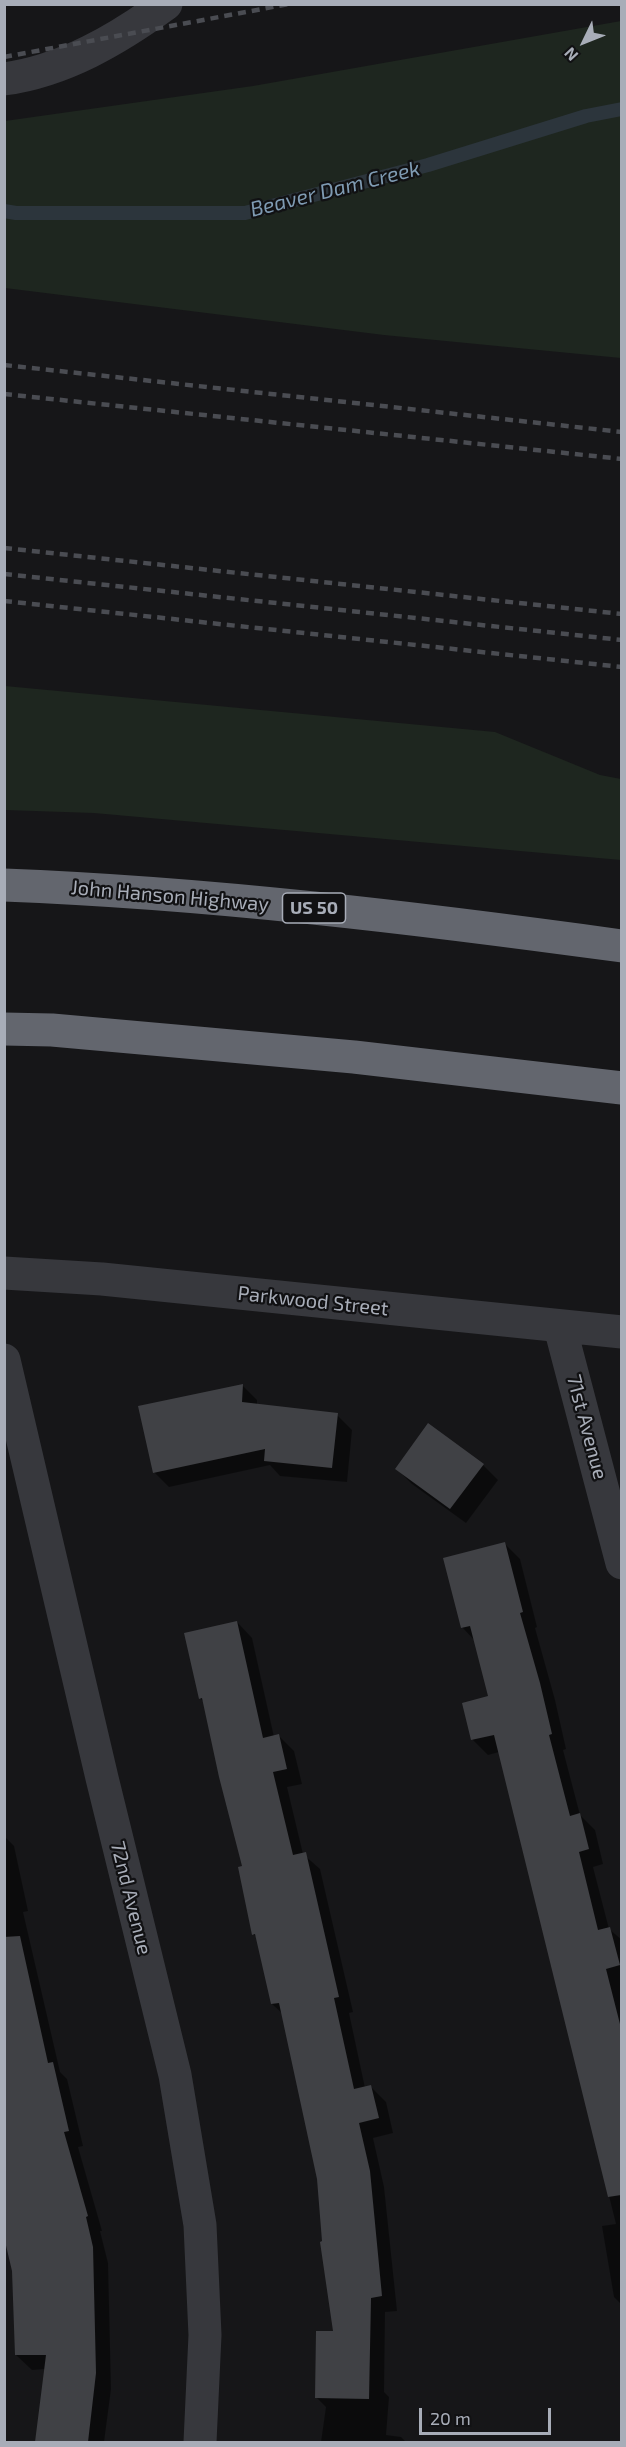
<!DOCTYPE html>
<style>
body{margin:0}
#map{position:relative;width:626px;height:2447px;overflow:hidden;background:#161618;font-family:"Exo 2",sans-serif}
canvas{display:block}
.frame{position:absolute;inset:0;border:6px solid #a8adb8;pointer-events:none}
.north{position:absolute;left:554px;top:12px;width:60px;height:60px;-webkit-text-stroke:4px #111113;paint-order:stroke;rotate:227deg;font-size:16px;font-weight:700;line-height:24px;text-align:center;color:#a8adb8}
.north::after{content:'';display:block;margin:auto;width:21px;height:27px;background:#a8adb8;clip-path:polygon(50% 0,100% 100%,50% 72%,0 100%)}
.scale{position:absolute;left:419px;top:2408px;width:132px;height:27px;box-sizing:border-box;border:3px solid #a8adb8;border-top:0;padding-left:8px;font-size:18px;line-height:21px;white-space:nowrap;color:#a8adb8;-webkit-text-stroke:4px #111113;paint-order:stroke}
</style>
<div id="map">
<canvas width="626" height="2447"></canvas>
<div class="frame"></div>
<div class="north">N</div>
<div class="scale">20 m</div>
</div>
<script>
const ctx = document.querySelector('canvas').getContext('2d');
ctx.lineJoin = 'round';
function fill(path, color) { ctx.fillStyle = color; ctx.fill(path, 'evenodd'); }
function trace(path, color, width, dash) { ctx.strokeStyle = color; ctx.lineWidth = width; ctx.lineCap = dash ? 'butt' : 'round'; ctx.setLineDash(dash || []); ctx.stroke(path); }
function write(font, color, halo, rows, align = 'center') {
  ctx.font = font + ' "Exo 2",sans-serif'; ctx.lineWidth = 4.5; ctx.setLineDash([]); ctx.textBaseline = 'middle'; ctx.strokeStyle = halo; ctx.fillStyle = color; for (const [text, x, y, turn = 0] of rows) {
    ctx.save(); ctx.translate(x, y); ctx.rotate((+turn || 0) * Math.PI / 180); ctx.textAlign = isNaN(turn) ? turn : align; if (halo) ctx.strokeText(text, 0, 0); ctx.fillText(text, 0, 0); ctx.restore();
  }
}
fill(new Path2D(`
 M 621,21 L 621,358 L 384,335 L 5,288 L 5,121 L 253,86 Z
 M 5,686 L 495,732 L 600,775 L 621,779 L 621,860 L 94,813 L 5,810 Z`), '#1e261f');
fill(new Path2D(`
 M 242,1385 L 257,1400 L 257,1405 L 337,1415 L 352,1430 L 347,1482 L 280,1476 L 270,1465 L 169,1487 L 154,1472 Z
 M 483,1465 L 498,1480 L 466,1523 L 412,1484 L 397,1469 Z
 M 505,1544 L 520,1559 L 537,1627 L 535,1628 L 555,1700 L 566,1749 L 563,1750 L 580,1815 L 595,1830 L 603,1864 L 593,1867 L 609,1929 L 622,1940 L 622,2305 L 614,2297 L 602,2226 L 616,2224 L 499,1752 L 488,1755 L 473,1740 L 490,1698 L 475,1641 L 462,1627 Z
 M 237,1622 L 252,1638 L 274,1737 L 279,1736 L 294,1751 L 302,1784 L 287,1787 L 303,1854 L 320,1869 L 353,2012 L 349,2013 L 365,2088 L 371,2087 L 386,2102 L 393,2133 L 373,2138 L 384,2187 L 397,2311 L 385,2312 L 384,2392 L 389,2397 L 386,2435 L 401,2437 L 406,2442 L 321,2442 L 326,2407 L 316,2397 L 335,2333 L 319,2179 L 284,2015 L 272,2004 L 258,1938 L 253,1934 L 244,1867 L 205,1703 L 200,1698 Z
 M 4,1830 L 6,1838 L 14,1846 L 28,1911 L 23,1912 L 60,2072 L 67,2079 L 83,2146 L 78,2147 L 102,2231 L 100,2231 L 108,2263 L 111,2389 L 104,2442 L 36,2442 L 45,2369 L 32,2370 L 16,2355 L 20,2300 L 4,2228 Z`), '#0007');
trace(new Path2D(`
 M 4,211 L 16,213 L 245,213 L 428,165 L 586,116 L 622,109`), '#2c353c', 14);
fill(new Path2D(`
 M 243,1384 L 242,1402 L 338,1413 L 332,1468 L 264,1461 L 265,1449 L 153,1473 L 138,1406 Z
 M 428,1423 L 484,1464 L 450,1509 L 395,1469 Z
 M 505,1542 L 523,1612 L 520,1613 L 540,1683 L 552,1734 L 549,1735 L 570,1816 L 580,1813 L 589,1849 L 579,1852 L 598,1930 L 610,1927 L 620,1965 L 606,1969 L 621,2028 L 621,2195 L 608,2197 L 494,1735 L 471,1740 L 462,1703 L 488,1696 L 470,1626 L 461,1628 L 443,1558 Z
 M 237,1621 L 263,1738 L 279,1734 L 287,1769 L 273,1772 L 293,1855 L 306,1852 L 339,1997 L 334,1998 L 354,2089 L 371,2085 L 379,2118 L 359,2123 L 370,2171 L 382,2296 L 371,2298 L 369,2399 L 315,2398 L 316,2331 L 333,2331 L 320,2242 L 322,2241 L 317,2179 L 279,2003 L 271,2004 L 255,1934 L 252,1935 L 238,1867 L 242,1866 L 219,1777 L 202,1698 L 199,1699 L 184,1633 Z
 M 20,1936 L 48,2063 L 53,2062 L 69,2131 L 64,2132 L 88,2216 L 86,2217 L 93,2247 L 96,2373 L 88,2442 L 35,2442 L 46,2355 L 15,2355 L 12,2271 L 4,2237 L 4,1937 Z`), '#404145');
trace(new Path2D(`
 M 4,79 C 64,71 118,39 166,4
 M 4,1273 L 102,1279 L 622,1332
 M 560,1327 L 622,1563
 M 4,1360 L 102,1778 L 175,2075 L 200,2225 L 205,2335 L 200,2442`), '#37383d', 33);
trace(new Path2D(`
 M 4,885 C 211,893 417,918 622,946
 M 4,1029 L 52,1030 L 354,1057 L 622,1088`), '#63666e', 33);
trace(new Path2D(`
 M 4,57 L 289,4
 M 4,365 L 622,432
 M 4,394 L 622,459
 M 4,548 L 622,614
 M 4,574 L 622,640
 M 4,601 L 622,667`), '#4a4c52', 4.5, [8, 6]);
for (const [x, y, w] of [
 [314,908,63]
]) { const box = new Path2D(); box.roundRect(x - w / 2, y - 15, w, 30, 4.5); ctx.fillStyle = '#111113'; ctx.fill(box); trace(box, '#a8adb8', 1.5); }
write('bold 18px', '#a8adb8', null, [
 ["US 50",314,908]
]);
write('20px', '#a8adb8', '#111113', [
 ["John Hanson Highway",170,896,5],
 ["Parkwood Street",313,1301,6],
 ["71st Avenue",587,1427,75],
 ["72nd Avenue",131,1898,76]
]);
write('italic 21px', '#7f9bb3', '#111113', [
 ["Beaver Dam Creek",335,189,-14]
]);
</script>
